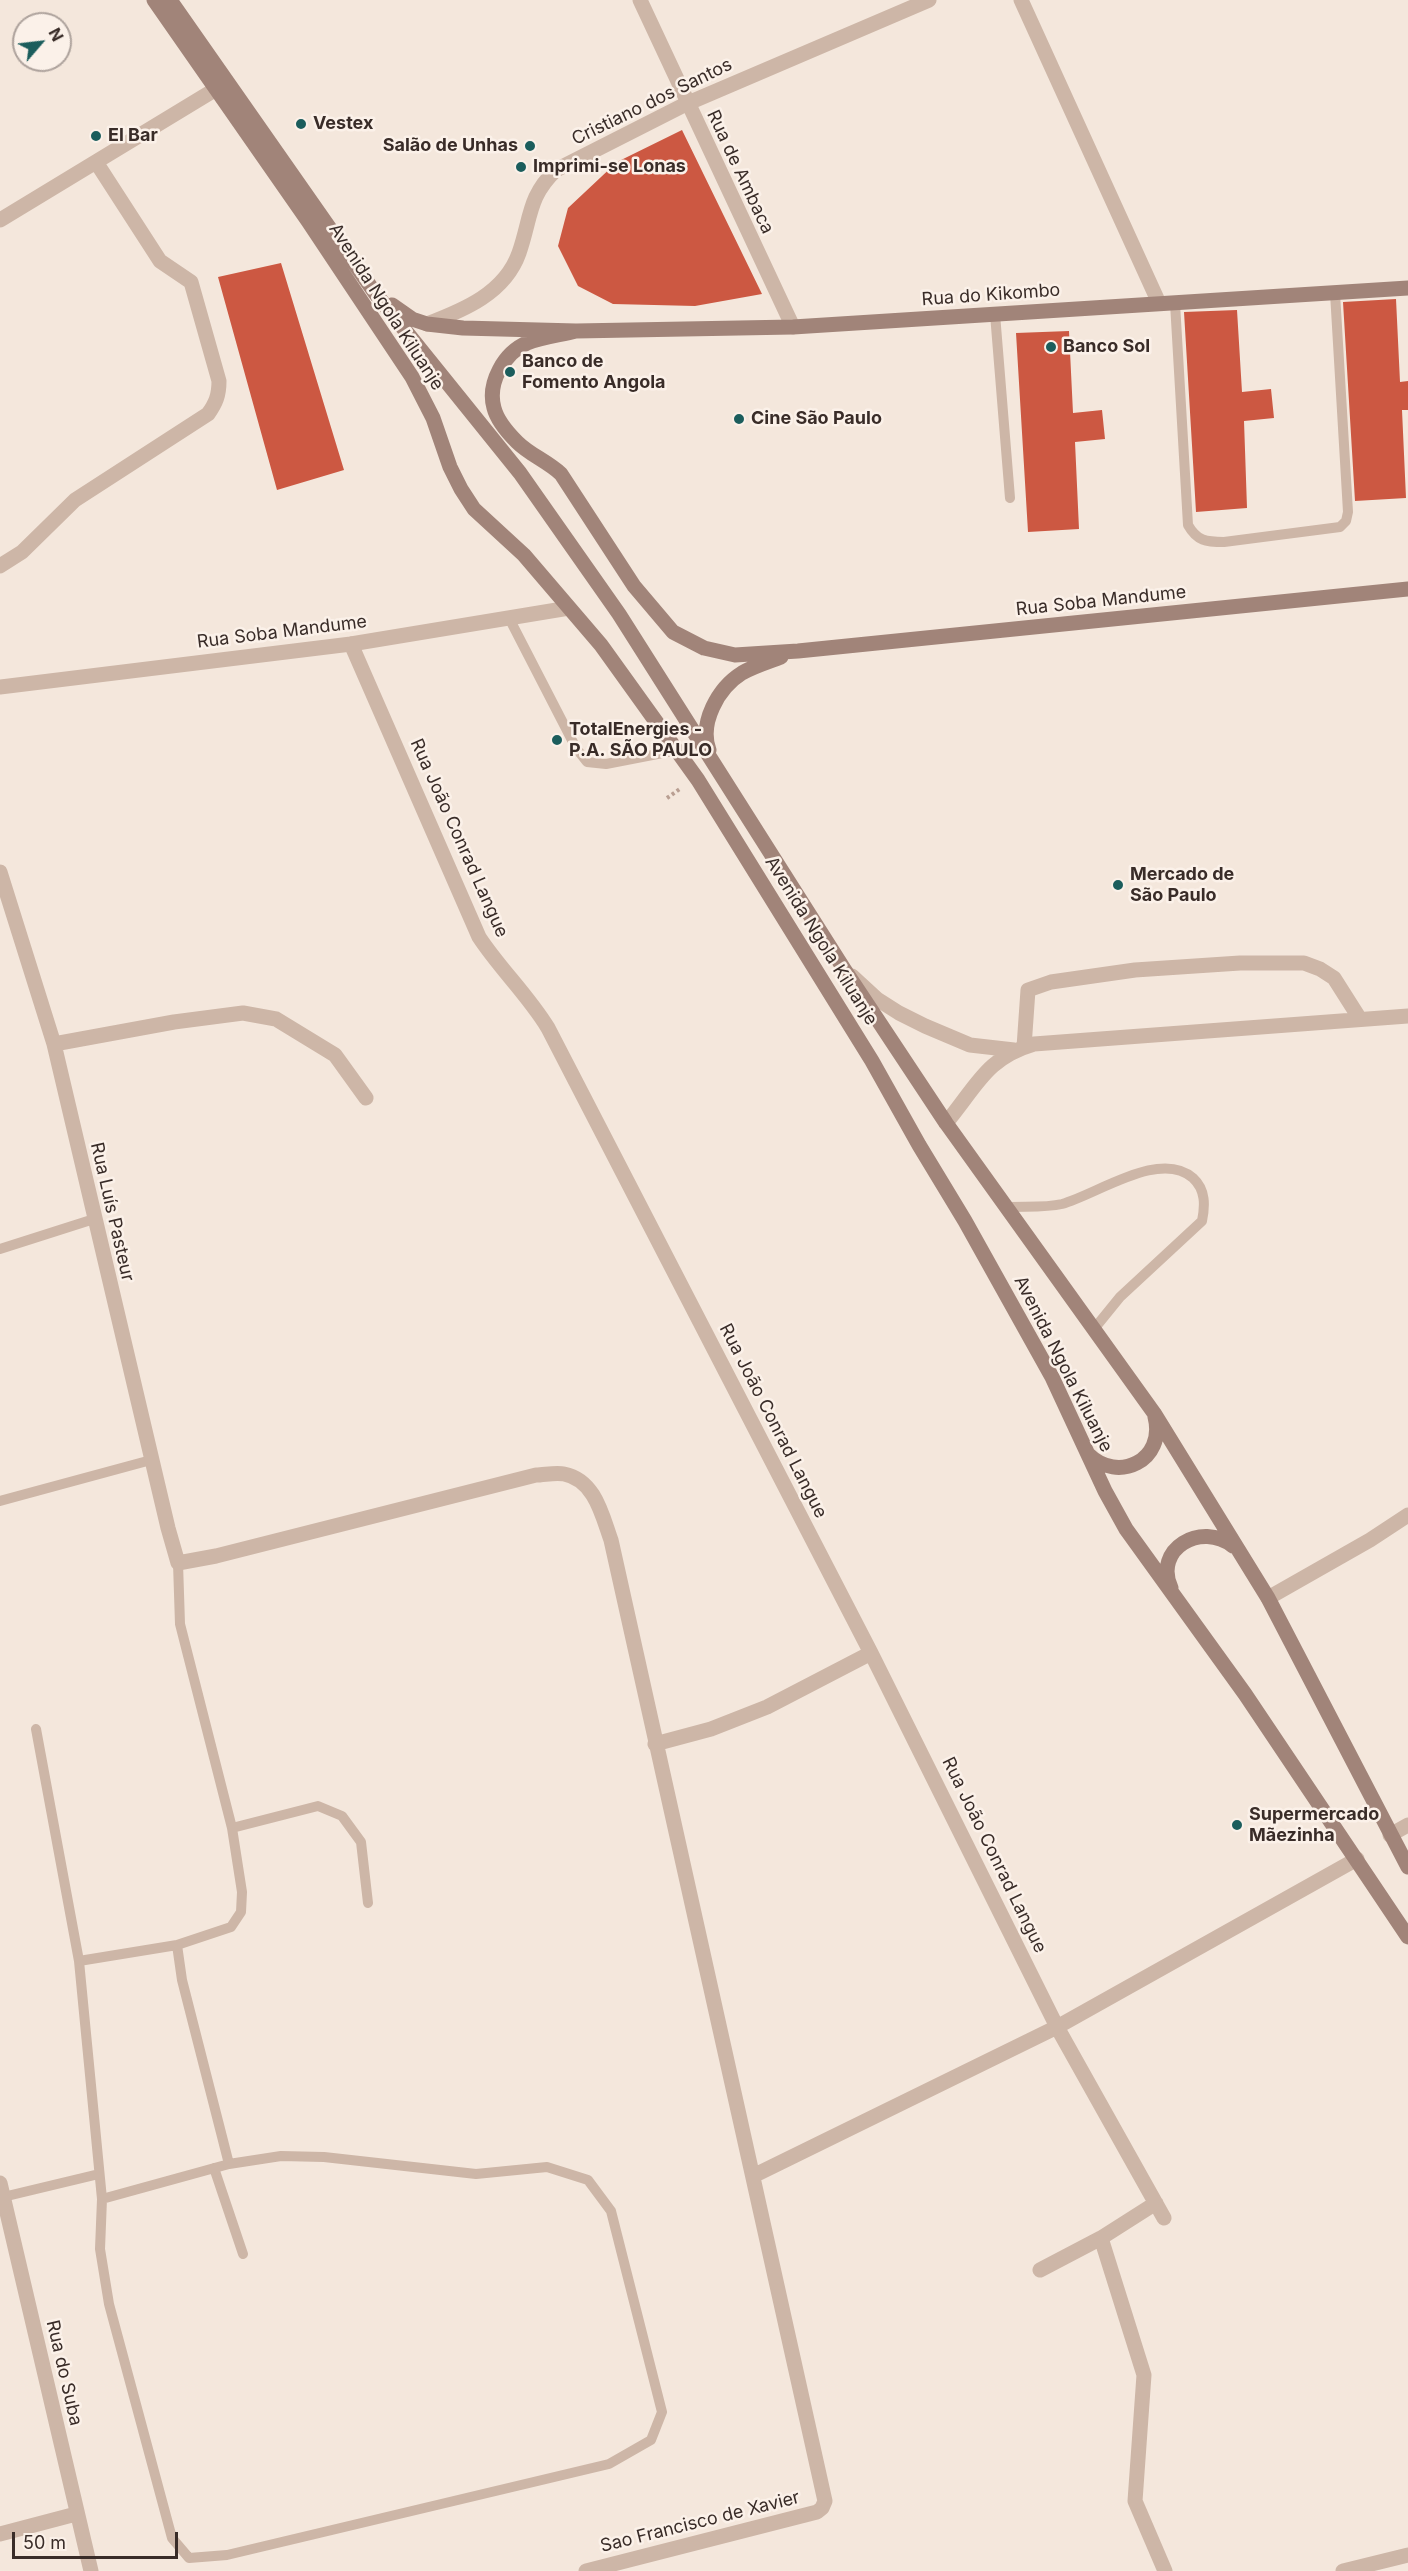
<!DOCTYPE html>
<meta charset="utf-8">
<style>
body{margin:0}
#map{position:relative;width:1408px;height:2571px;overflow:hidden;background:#f4e7dc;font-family:Inter,sans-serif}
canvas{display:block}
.north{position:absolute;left:12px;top:12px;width:60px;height:60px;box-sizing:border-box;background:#fbf1e9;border:2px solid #ada29c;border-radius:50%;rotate:62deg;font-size:16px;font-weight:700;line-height:24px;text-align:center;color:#392c28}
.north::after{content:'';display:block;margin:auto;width:21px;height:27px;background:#1b5d5c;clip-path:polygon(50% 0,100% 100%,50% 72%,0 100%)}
.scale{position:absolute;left:12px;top:2532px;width:166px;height:27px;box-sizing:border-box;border:3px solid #392c28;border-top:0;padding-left:8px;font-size:18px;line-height:21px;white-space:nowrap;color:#392c28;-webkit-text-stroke:4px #fbf1e9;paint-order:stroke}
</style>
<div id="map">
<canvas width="1408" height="2571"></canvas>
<div class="north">N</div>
<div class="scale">50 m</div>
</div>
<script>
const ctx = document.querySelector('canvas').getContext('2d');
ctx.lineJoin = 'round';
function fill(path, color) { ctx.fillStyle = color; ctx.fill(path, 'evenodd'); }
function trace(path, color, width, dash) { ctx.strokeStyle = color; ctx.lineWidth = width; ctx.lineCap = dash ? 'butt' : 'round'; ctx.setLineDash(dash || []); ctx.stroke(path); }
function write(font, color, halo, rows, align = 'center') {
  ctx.font = font + ' Inter,sans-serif'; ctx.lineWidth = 5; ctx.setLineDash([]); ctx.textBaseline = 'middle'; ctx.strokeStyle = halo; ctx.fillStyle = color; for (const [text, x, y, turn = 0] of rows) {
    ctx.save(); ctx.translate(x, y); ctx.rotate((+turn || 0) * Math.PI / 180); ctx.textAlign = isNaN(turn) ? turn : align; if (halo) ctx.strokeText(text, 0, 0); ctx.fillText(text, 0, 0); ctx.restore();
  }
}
fill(new Path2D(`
 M 682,130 L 762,294 L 695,306 L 613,304 L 578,286 L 558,246 L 568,208 L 617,162 Z
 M 281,263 L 344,470 L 277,490 L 218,277 Z
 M 1396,299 L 1400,382 L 1408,381 L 1408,410 L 1402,410 L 1406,498 L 1355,501 L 1343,302 Z
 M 1237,310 L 1242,392 L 1271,389 L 1274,418 L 1244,421 L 1247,508 L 1196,512 L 1184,312 Z
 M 1069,331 L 1073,413 L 1102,410 L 1105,439 L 1075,442 L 1079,529 L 1028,532 L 1016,333 Z`), '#cc5842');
trace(new Path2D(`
 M 667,798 L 681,788`), '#b99f92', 4, [3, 3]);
trace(new Path2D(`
 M 1175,303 L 1188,525 C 1197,541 1206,542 1224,542 L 1340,527 L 1346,521 L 1348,512 L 1335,293
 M 995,314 L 1010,498
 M 509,618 L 576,748 L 587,762 L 606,764 L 678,750
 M 1007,1207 C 1025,1206 1045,1208 1062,1204 C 1098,1194 1160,1149 1193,1178 C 1206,1190 1205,1206 1202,1221 L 1120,1297 L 1094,1329
 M 0,1249 L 94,1219
 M 0,1501 L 151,1460
 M 36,1729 L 79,1961 L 102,2199 L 100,2249 L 109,2304 L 172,2538 L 189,2558 L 227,2555 L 609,2464 L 651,2440 L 662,2412 L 611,2211 L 588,2180 L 547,2167 L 476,2174 L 324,2157 L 281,2156 L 229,2164 L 102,2199
 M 232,1828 L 318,1806 L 342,1816 L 361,1842 L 368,1903
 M 177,1945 L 182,1980 L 229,2164
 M 79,1961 L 177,1945 L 231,1927 L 241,1912 L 242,1892 L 232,1828 L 180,1624 L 178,1563
 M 214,2168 L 243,2254
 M 3,2197 L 99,2174`), '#cdb6a7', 10);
trace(new Path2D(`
 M 640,0 L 793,327
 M 1021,0 L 1159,303
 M 0,220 L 216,89
 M 427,324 C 464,310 505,293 519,253 C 531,219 528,196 556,170 L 686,104 L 929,0
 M 0,566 L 22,552 L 75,500 L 208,414 C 216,403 219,395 219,381 L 191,282 L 160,261 L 96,162
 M 351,644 L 479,937 C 500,969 528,995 548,1028 L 871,1653 L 1057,2027 L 1164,2218
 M 0,872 L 54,1044 L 168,1528 L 178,1563 L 216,1556 L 536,1475 C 544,1475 556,1472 564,1474 C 595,1480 602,1515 611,1540 L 825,2501 L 822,2508 L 817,2512 L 586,2571
 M 852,976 L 877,999 L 899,1013 L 925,1026 L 970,1045 L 1014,1050
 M 54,1044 L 174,1022 L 243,1013 L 276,1019 L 335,1055 L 366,1098
 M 1024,1047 L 1028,990 L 1051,982 L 1135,970 L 1240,963 L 1304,963 L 1320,969 L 1334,978 L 1360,1019
 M 946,1123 C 977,1086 986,1058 1034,1044 L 1408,1016
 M 1268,1598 L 1370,1540 L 1408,1515
 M 655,1744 L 711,1729 L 767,1707 L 871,1653
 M 1390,1835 L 1408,1825
 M 753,2176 L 1057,2027 L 1357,1859
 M 0,2183 L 91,2571
 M 1101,2238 L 1144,2375 L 1135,2501 L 1165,2571
 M 1040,2270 L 1101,2238 L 1156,2203
 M 0,2534 L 76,2514`), '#cdb6a7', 15);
trace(new Path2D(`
 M 0,687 L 351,644 L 569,608
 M 1343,2571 L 1408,2555`), '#cdb6a7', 15);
trace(new Path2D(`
 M 154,0 L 308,221 L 412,377 L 433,418 L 450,467 L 461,489 L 474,509 L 524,555 L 601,645 L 698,780 L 872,1061 L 919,1145 L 965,1221 L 1052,1377 L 1105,1491 L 1126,1529 L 1245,1694 L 1408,1937
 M 170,0 L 375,293 L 520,473 L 619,614 L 844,969 L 946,1123 L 1154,1413 L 1268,1598 L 1408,1867
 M 392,305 L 412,319 L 427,324 L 463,328 L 576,331 L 793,327 L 1408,288
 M 576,331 C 560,335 542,337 527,343 C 504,353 487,383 494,408 C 497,420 508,433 517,442 C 530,455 547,461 561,474 L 634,586 L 673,632 L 704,648 L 735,655 L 798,651 L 1408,589
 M 709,750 C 699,723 718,688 742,673 C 754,666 768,662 781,657
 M 1088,1454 C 1118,1484 1166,1460 1155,1417
 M 1171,1588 C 1153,1549 1201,1521 1233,1546`), '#a18479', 15);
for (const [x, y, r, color] of [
 [301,124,6,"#1b5d5c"],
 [96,136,6,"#1b5d5c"],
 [530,146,6,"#1b5d5c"],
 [521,167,6,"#1b5d5c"],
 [1051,347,6,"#1b5d5c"],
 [510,372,6,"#1b5d5c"],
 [739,419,6,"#1b5d5c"],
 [557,740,6,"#1b5d5c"],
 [1118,885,6,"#1b5d5c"],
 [1237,1825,6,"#1b5d5c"]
]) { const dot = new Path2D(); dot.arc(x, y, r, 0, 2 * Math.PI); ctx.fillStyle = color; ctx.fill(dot); trace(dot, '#fbf1e9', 2); }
write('18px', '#392c28', '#fbf1e9', [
 ["Cristiano dos Santos",652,102,-26],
 ["Rua de Ambaca",740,172,65],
 ["Rua do Kikombo",991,295,-4],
 ["Avenida Ngola Kiluanje",386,307,57],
 ["Rua Soba Mandume",1101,601,-6],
 ["Rua Soba Mandume",282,632,-7],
 ["Rua João Conrad Langue",459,838,66],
 ["Avenida Ngola Kiluanje",821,941,58],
 ["Rua Luís Pasteur",112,1212,77],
 ["Avenida Ngola Kiluanje",1063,1364,63],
 ["Rua João Conrad Langue",773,1421,63],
 ["Rua João Conrad Langue",994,1855,64],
 ["Rua do Suba",64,2373,77],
 ["Sao Francisco de Xavier",700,2522,-14]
]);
write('bold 18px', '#392c28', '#fbf1e9', [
 ["Vestex",313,124],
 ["El Bar",108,136],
 ["Salão de Unhas",518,146,"right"],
 ["Imprimi-se Lonas",533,167],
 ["Banco Sol",1063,347],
 ["Banco de",522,362],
 ["Fomento Angola",522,383],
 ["Cine São Paulo",751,419],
 ["TotalEnergies -",569,730],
 ["P.A. SÃO PAULO",569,751],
 ["Mercado de",1130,875],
 ["São Paulo",1130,896],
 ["Supermercado",1249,1815],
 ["Mãezinha",1249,1836]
], 'left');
</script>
